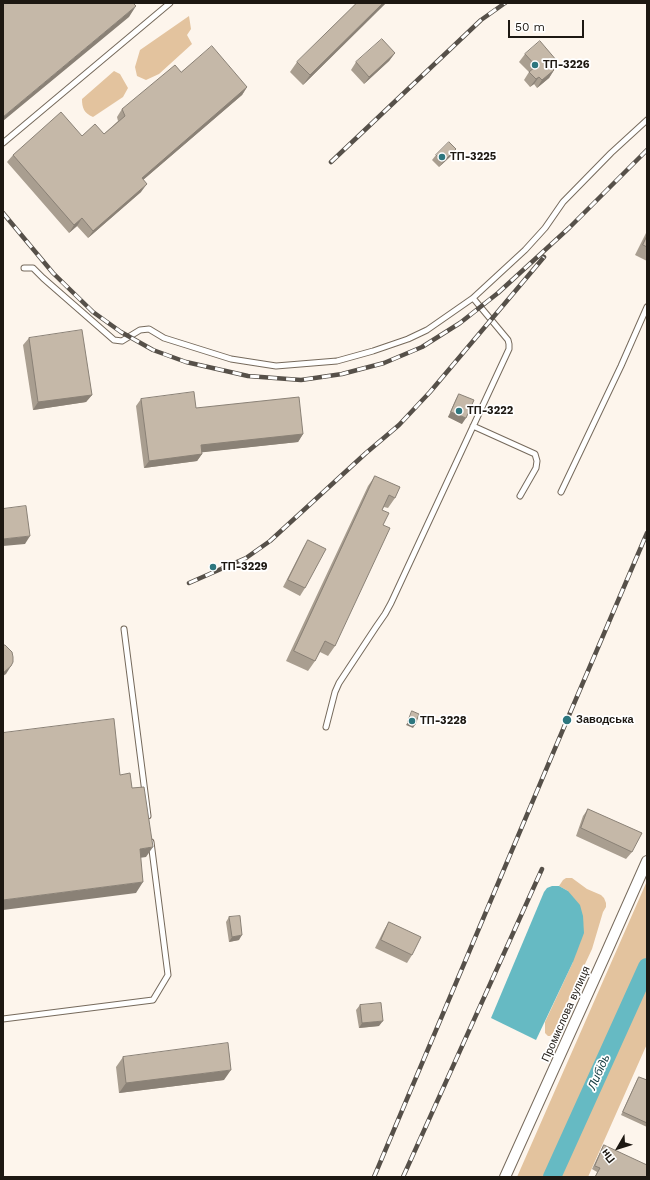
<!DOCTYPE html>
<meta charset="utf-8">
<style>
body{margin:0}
#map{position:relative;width:650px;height:1180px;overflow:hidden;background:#fdf5ec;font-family:"Work Sans",sans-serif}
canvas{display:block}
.frame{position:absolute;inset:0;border:4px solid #1d1812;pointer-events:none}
.north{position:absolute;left:598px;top:1128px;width:40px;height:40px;-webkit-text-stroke:3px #fff;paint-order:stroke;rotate:231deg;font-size:11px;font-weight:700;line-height:16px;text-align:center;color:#1d1812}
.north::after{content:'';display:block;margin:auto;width:14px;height:18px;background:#1d1812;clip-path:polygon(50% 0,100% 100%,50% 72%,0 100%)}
.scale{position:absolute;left:508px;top:20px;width:76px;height:18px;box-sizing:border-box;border:2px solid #1d1812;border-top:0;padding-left:5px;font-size:12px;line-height:14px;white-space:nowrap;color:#1d1812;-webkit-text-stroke:3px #fff;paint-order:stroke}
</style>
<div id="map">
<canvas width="650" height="1180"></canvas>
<div class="frame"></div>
<div class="north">Пн</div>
<div class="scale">50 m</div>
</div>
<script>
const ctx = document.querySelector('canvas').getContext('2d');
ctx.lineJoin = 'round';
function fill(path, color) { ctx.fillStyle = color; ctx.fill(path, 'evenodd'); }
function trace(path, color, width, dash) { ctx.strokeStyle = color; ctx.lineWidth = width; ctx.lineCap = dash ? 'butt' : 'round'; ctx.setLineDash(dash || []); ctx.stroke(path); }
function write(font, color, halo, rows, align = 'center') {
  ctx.font = font + ' "Work Sans",sans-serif'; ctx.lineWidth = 3.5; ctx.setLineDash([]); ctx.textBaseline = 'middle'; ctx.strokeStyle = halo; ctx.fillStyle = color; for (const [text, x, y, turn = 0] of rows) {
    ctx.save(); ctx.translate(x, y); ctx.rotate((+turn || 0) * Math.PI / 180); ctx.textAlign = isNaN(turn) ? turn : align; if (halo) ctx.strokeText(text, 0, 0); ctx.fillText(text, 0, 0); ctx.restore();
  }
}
fill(new Path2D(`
 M 189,16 L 191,29 L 187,35 L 192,44 L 159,74 L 146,80 L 137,76 L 135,67 L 140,50 Z
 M 114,71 L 120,74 L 128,88 L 123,97 L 93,117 C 84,113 82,108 82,99 Z
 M 566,878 L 572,878 L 587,889 L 601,895 L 604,898 L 606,903 L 606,907 L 603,912 L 592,949 L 553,1033 L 550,1036 L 548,1036 L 545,1033 L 545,1022 L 573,962 L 568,891 L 559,886 L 563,880 Z
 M 647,881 L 647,1044 L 588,1177 L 517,1177 Z`), '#e3c39e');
fill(new Path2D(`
 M 552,886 L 559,886 L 568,891 L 580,905 L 583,916 L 584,933 L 573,962 L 536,1040 L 491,1018 L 544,892 L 547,888 Z`), '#66bac3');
trace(new Path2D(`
 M 552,1177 L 647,967`), '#66bac3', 18);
const lane = new Path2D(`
 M 3,143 L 170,3
 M 24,268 L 33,268 L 43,278 L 114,340 L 122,341 L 140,330 L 149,329 L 164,338 L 231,359 L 276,366 L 337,361 L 373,351 L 408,339 L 427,330 L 473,298 L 525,250 L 545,228 L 563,202 L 611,153 L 647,120
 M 473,426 L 535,454 L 537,461 L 536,468 L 520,496
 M 561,492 L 621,366 L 647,307
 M 124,629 L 148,816
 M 326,727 L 335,692 L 339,683 L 376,627 L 385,614 L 391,603 L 509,349 L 509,344 L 508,340 L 473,298
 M 3,1019 L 153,1000 L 168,975 L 151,842`);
const street = new Path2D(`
 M 505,1177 L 607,951 L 647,861`);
trace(lane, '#766a5c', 7);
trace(street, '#766a5c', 12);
trace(lane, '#fff', 5);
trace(street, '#fff', 10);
const rail = new Path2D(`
 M 331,162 L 481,20 L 505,3
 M 3,213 L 53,273 L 93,312 L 121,332 L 153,350 L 186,362 L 248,376 L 301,380 L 342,374 L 384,363 L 422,347 L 460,323 L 498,293 L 569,228 L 647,150
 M 189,583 L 246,558 L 270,541 L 366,453 L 399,425 L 430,392 L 544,257
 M 374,1177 L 567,720 L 647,533
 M 403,1177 L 542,869`);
trace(rail, '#565049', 4.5);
trace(rail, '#fff', 3, [9]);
fill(new Path2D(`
 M 357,3 L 386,3 L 303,85 L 290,72 L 297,62 Z
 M 395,53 L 389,61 L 364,84 L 351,70 L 356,62 Z
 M 525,54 L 552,68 L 554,70 L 549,78 L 537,88 L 534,84 L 530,87 L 524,80 L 529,72 L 519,62 Z
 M 181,72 L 247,87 L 242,95 L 143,180 L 141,192 L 88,238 L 77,226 L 69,233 L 7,162 L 13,155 L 82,136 L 104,134 L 118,121 L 117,117 L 122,109 Z
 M 436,155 L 452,155 L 439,167 L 432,160 Z
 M 647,231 L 647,261 L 635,255 Z
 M 29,338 L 92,395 L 86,402 L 33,410 L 23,345 Z
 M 459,394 L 462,424 L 448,417 L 456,399 Z
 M 141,399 L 196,408 L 303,434 L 298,442 L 202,452 L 202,454 L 197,461 L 144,468 L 136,406 Z
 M 375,476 L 395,498 L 388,508 L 384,507 L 382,510 L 383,525 L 335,646 L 328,656 L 320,652 L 315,661 L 308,671 L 286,661 L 368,486 Z
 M 308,540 L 305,588 L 300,596 L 283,587 L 303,548 Z
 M 588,809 L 632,852 L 626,859 L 576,836 L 583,816 Z
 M 229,917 L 239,940 L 229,942 L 226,922 Z
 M 389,922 L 412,955 L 407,963 L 375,948 L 384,930 Z
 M 360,1005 L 379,1026 L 359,1028 L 356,1010 Z
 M 123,1057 L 224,1080 L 119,1093 L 116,1067 Z
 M 639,1077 L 647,1080 L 647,1127 L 621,1115 L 637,1080 Z
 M 604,1145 L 647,1177 L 595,1177 L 597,1172 L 592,1169 L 602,1148 Z`), '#a99e90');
fill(new Path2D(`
 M 383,3 L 386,3 L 303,85 L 310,75 Z
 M 136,6 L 129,17 L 3,121 L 3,117 Z
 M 395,53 L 389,61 L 364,84 L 369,77 Z
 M 557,61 L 551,69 L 551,66 Z
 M 554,70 L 549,78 L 537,88 L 542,80 Z
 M 539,77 L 534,84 L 530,87 L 536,79 Z
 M 247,87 L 242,95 L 136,186 L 142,178 Z
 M 456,149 L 452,155 L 439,167 L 443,162 Z
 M 147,184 L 141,192 L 88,238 L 93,231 Z
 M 82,218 L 77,226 L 69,233 L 74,225 Z
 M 92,395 L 86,402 L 33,410 L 38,402 Z
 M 451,412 L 466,418 L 462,424 L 448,417 Z
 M 303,434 L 298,442 L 196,453 L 201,445 Z
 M 202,454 L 197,461 L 144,468 L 149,461 Z
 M 30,536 L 25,544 L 3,546 L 3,539 Z
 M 11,666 L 6,674 L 3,676 L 3,673 Z
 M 408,722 L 415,725 L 413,728 L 406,725 Z
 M 153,847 L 146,857 L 132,859 L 140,849 Z
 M 143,882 L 136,893 L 3,910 L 3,900 Z
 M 242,935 L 239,940 L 229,942 L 232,937 Z
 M 383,1021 L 379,1026 L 359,1028 L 362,1023 Z
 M 231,1070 L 224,1080 L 119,1093 L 126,1083 Z`), '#8a8176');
const building = new Path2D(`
 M 3,3 L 133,3 L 136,6 L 3,117 Z
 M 357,3 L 383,3 L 310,75 L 297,62 Z
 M 382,39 L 395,53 L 369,77 L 356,62 Z
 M 540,41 L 557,61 L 551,66 L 554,70 L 542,80 L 539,77 L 536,79 L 529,72 L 536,66 L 525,54 Z
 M 212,46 L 247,87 L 142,178 L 147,184 L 93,231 L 82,218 L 74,225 L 13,155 L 61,112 L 82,136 L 95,124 L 104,134 L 125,116 L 122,109 L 175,65 L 181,72 Z
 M 449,142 L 456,149 L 443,162 L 436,155 Z
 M 647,236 L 647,247 L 643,245 Z
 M 82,330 L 92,395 L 38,402 L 29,338 Z
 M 194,392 L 196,408 L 299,397 L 303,434 L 201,445 L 202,454 L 149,461 L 141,399 Z
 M 459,394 L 474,400 L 466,418 L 451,412 Z
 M 375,476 L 400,487 L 395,498 L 389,495 L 382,510 L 389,513 L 383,525 L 390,528 L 335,646 L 325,641 L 315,661 L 294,651 Z
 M 26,506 L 30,536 L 3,539 L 3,509 Z
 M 308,540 L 326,549 L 305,588 L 288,580 Z
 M 3,645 L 5,645 L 12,652 L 13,657 L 13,662 L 11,666 L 3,673 Z
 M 412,711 L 419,714 L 415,725 L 408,722 Z
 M 114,719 L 120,775 L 130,773 L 132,788 L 144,787 L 153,847 L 140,849 L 143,882 L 3,900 L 3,733 Z
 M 588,809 L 642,833 L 632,852 L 581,828 Z
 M 240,916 L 242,935 L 232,937 L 229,917 Z
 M 389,922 L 421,937 L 412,955 L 381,940 Z
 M 381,1003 L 383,1021 L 362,1023 L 360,1005 Z
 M 228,1043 L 231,1070 L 126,1083 L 123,1057 Z
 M 639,1077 L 647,1080 L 647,1123 L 623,1112 Z
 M 604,1145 L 647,1165 L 647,1177 L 595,1177 L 600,1168 L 595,1166 Z`);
fill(building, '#c5b8a8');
trace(building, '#8a8176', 1);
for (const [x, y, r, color] of [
 [535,65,4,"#2d767e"],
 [442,157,4,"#2d767e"],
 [459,411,4,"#2d767e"],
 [213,567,4,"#2d767e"],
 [567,720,5,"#2d767e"],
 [412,721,4,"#2d767e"]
]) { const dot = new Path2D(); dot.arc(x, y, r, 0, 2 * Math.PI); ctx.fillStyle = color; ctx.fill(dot); trace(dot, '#fff', 1.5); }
write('bold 11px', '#1d1812', '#fff', [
 ["ТП-3226",543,65],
 ["ТП-3225",450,157],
 ["ТП-3222",467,411],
 ["ТП-3229",221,567],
 ["Заводська",576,720],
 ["ТП-3228",420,721]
], 'left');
write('11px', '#1d1812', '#fff', [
 ["Промислова вулиця",566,1014,-66]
]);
write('italic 12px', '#133b40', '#fff', [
 ["Либідь",599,1072,-66]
]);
</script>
